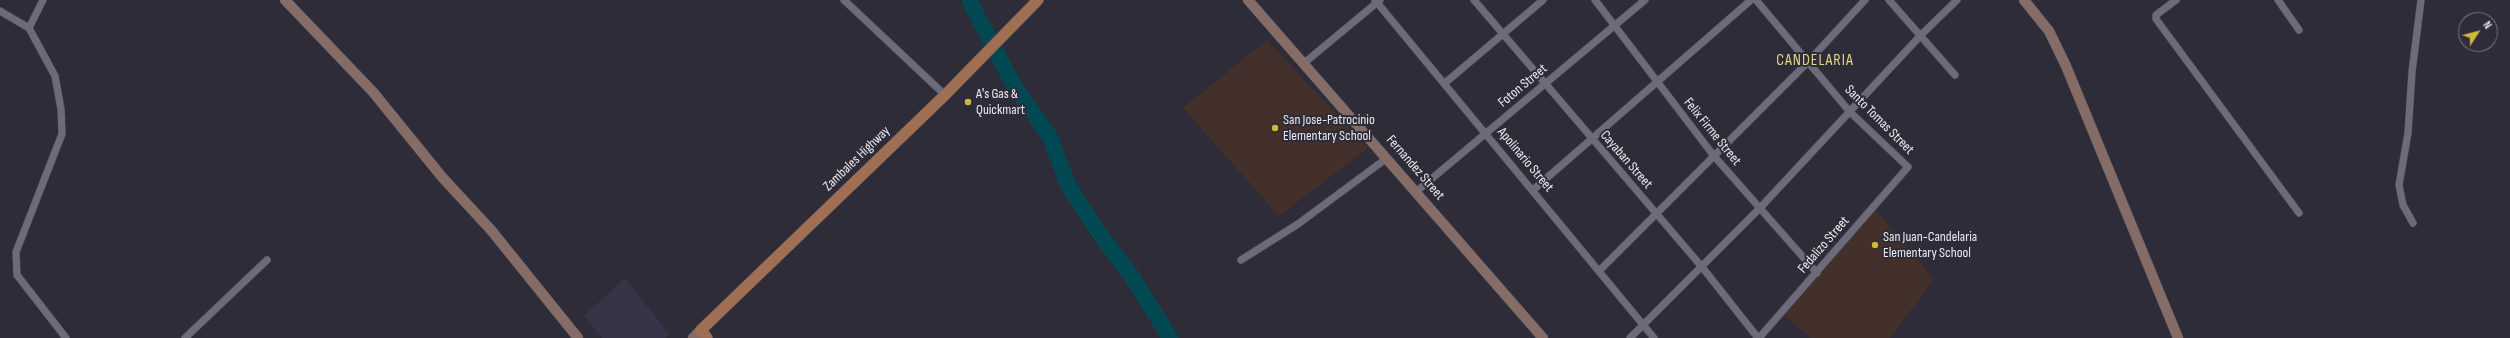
<!DOCTYPE html>
<style>
body{margin:0}
#map{position:relative;width:2510px;height:338px;overflow:hidden;background:#2e2c38;font-family:"Sofia Sans Condensed",sans-serif}
canvas{display:block}
.north{position:absolute;left:2458px;top:12px;width:40px;height:40px;box-sizing:border-box;background:#2e2c38;border:1px solid #797882;border-radius:50%;rotate:54deg;font-size:11px;font-weight:700;line-height:16px;text-align:center;color:#eae9f1}
.north::after{content:'';display:block;margin:auto;width:14px;height:18px;background:#d0b837;clip-path:polygon(50% 0,100% 100%,50% 72%,0 100%)}
</style>
<div id="map">
<canvas width="2510" height="338"></canvas>
<div class="north">N</div>
</div>
<script>
const ctx = document.querySelector('canvas').getContext('2d');
ctx.lineJoin = 'round';
function fill(path, color) { ctx.fillStyle = color; ctx.fill(path, 'evenodd'); }
function trace(path, color, width, dash) { ctx.strokeStyle = color; ctx.lineWidth = width; ctx.lineCap = dash ? 'butt' : 'round'; ctx.setLineDash(dash || []); ctx.stroke(path); }
function write(font, color, halo, rows, align = 'center') {
  ctx.font = font + ' "Sofia Sans Condensed",sans-serif'; ctx.lineWidth = 4; ctx.setLineDash([]); ctx.textBaseline = 'middle'; ctx.strokeStyle = halo; ctx.fillStyle = color; for (const [text, x, y, turn = 0] of rows) {
    ctx.save(); ctx.translate(x, y); ctx.rotate((+turn || 0) * Math.PI / 180); ctx.textAlign = isNaN(turn) ? turn : align; if (halo) ctx.strokeText(text, 0, 0); ctx.fillText(text, 0, 0); ctx.restore();
  }
}
fill(new Path2D(`
 M 625,278 L 669,334 L 665,338 L 602,338 L 584,316 Z`), '#363446');
fill(new Path2D(`
 M 1267,40 L 1368,148 L 1279,216 L 1183,108 Z
 M 1876,211 L 1934,279 L 1890,338 L 1810,338 L 1784,315 Z`), '#43302a');
trace(new Path2D(`
 M 969,0 L 1015,87 L 1050,137 L 1068,185 L 1101,236 L 1131,275 L 1170,338`), '#004952', 16);
const street = new Path2D(`
 M 844,0 L 945,95
 M 1375,0 L 1654,338
 M 1474,0 L 1702,267 L 1758,338
 M 1595,0 L 1714,156 L 1817,273
 M 1756,0 L 1850,112 L 1908,167 L 1759,338
 M 1889,0 L 1955,75
 M 2176,0 L 2156,15 L 2156,19 L 2299,213
 M 2278,0 L 2299,30
 M 0,11 L 29,28 L 55,76 L 61,109 L 62,134 L 16,252 L 17,275 L 66,338
 M 29,28 L 43,0
 M 1303,64 L 1380,0
 M 1445,83 L 1543,0
 M 1533,190 L 1751,0
 M 1417,191 L 1645,0
 M 2413,223 L 2403,205 L 2399,185 L 2408,133 L 2412,72 L 2421,0
 M 1241,260 L 1298,224 L 1387,158
 M 1599,271 L 1807,63 L 1865,0
 M 185,338 L 267,260
 M 1630,338 L 1759,209 L 1921,35 L 1957,0`);
const secondary = new Path2D(`
 M 285,0 L 373,92 L 442,177 L 491,230 L 578,338
 M 1248,0 L 1543,338
 M 2024,0 L 2049,31 L 2066,66 L 2178,338
 M 693,338 L 701,330`);
const primary = new Path2D(`
 M 707,338 L 701,330 L 945,95 L 1038,0`);
trace(street, '#494751', 8);
trace(secondary, '#494751', 11);
trace(primary, '#494751', 12);
trace(street, '#6d6b79', 7);
trace(secondary, '#866c66', 10);
trace(primary, '#a06e53', 11);
for (const [x, y, r, color] of [
 [968,102,4,"#d0b837"],
 [1275,128,4,"#d0b837"],
 [1875,245,4,"#d0b837"]
]) { const dot = new Path2D(); dot.arc(x, y, r, 0, 2 * Math.PI); ctx.fillStyle = color; ctx.fill(dot); trace(dot, '#2e2c38', 1.5); }
write('14px', '#eae9f1', '#2e2c38', [
 ["Foton Street",1523,86,-40],
 ["Santo Tomas Street",1879,120,45],
 ["Felix Firme Street",1712,132,51],
 ["Zambales Highway",857,159,-44],
 ["Apolinario Street",1525,160,50],
 ["Cayaban Street",1626,160,49],
 ["Fernandez Street",1415,168,49],
 ["Fedalizo Street",1824,245,-49]
]);
write('14px', '#eae9f1', '#2e2c38', [
 ["A's Gas &",976,94],
 ["Quickmart",976,110],
 ["San Jose-Patrocinio",1283,120],
 ["Elementary School",1283,136],
 ["San Juan-Candelaria",1883,237],
 ["Elementary School",1883,253]
], 'left');
ctx.letterSpacing = '1px';
write('16px', '#e4d586', '#2e2c38', [
 ["CANDELARIA",1815,61]
]);
ctx.letterSpacing = '0px';
</script>
